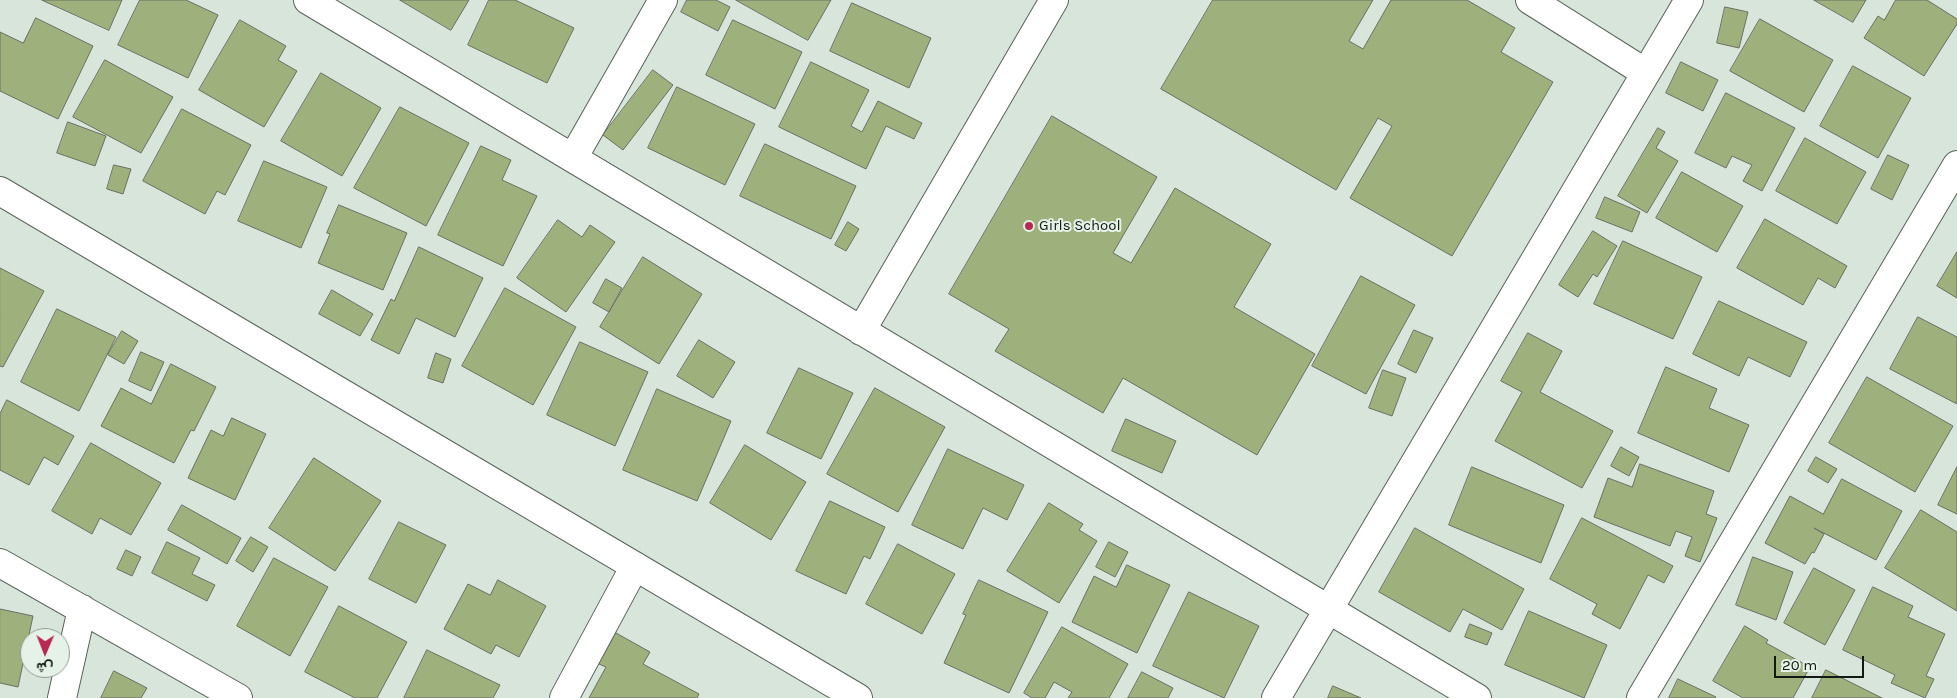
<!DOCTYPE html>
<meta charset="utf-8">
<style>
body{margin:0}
#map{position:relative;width:1957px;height:698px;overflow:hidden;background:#d8e5db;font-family:Karla,Vazirmatn,sans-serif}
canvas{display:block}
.north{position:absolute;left:20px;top:628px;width:50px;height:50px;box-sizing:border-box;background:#e5f2e8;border:1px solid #919b93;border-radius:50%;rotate:181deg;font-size:14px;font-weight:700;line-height:20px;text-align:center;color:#131814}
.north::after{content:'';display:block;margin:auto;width:18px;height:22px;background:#b82853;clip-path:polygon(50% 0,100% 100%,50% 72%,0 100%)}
.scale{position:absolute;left:1774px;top:656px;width:90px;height:22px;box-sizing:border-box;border:2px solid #131814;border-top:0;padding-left:6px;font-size:15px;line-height:18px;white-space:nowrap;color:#131814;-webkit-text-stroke:4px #e5f2e8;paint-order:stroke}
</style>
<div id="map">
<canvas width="1957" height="698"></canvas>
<div class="north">ش</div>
<div class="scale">20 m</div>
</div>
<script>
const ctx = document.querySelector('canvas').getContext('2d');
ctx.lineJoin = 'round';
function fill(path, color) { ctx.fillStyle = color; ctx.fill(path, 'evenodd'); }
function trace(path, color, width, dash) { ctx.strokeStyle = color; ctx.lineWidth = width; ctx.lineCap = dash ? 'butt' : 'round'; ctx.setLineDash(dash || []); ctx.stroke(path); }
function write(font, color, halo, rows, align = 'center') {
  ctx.font = font + ' Karla,sans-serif'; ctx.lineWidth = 4; ctx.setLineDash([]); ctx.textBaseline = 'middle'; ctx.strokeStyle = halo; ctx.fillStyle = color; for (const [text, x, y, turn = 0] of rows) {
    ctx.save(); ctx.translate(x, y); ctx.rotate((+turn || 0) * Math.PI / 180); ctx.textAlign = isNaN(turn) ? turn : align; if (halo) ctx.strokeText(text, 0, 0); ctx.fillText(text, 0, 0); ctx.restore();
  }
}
const building = new Path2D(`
 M 42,0 L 122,0 L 109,30 Z
 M 140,0 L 186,0 L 218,15 L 188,78 L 118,45 Z
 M 400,0 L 469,0 L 451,30 Z
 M 489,0 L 515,0 L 574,28 L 547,83 L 468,45 Z
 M 687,0 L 716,0 L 730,7 L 718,31 L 681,12 Z
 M 736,0 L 831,0 L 808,40 Z
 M 1213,0 L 1373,0 L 1349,41 L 1363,49 L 1391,0 L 1467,0 L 1515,28 L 1501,52 L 1553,82 L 1452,256 L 1350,198 L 1392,126 L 1378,118 L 1336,190 L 1161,89 Z
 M 1814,0 L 1866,0 L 1853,22 Z
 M 1896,0 L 1927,0 L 1957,19 L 1957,24 L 1924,76 L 1864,38 L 1878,16 L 1884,20 Z
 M 852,3 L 931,38 L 909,88 L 830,51 Z
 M 1725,7 L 1748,12 L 1739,48 L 1717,43 Z
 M 36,18 L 93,46 L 58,119 L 0,91 L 0,32 L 23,43 Z
 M 1760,19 L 1833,60 L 1804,112 L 1730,71 Z
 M 240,20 L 286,46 L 278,60 L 297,71 L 264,127 L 199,90 Z
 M 733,20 L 802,52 L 775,109 L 706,75 Z
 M 105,60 L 173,97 L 141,153 L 73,117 Z
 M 811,62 L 869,90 L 851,126 L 862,132 L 878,101 L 922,123 L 914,139 L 886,126 L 866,169 L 779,127 Z
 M 1681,62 L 1718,80 L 1703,111 L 1666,93 Z
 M 1853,66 L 1911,98 L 1878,158 L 1820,126 Z
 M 653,70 L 673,85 L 623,150 L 603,135 Z
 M 321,73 L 381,108 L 342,176 L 281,141 Z
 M 677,87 L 755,124 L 725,185 L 648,148 Z
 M 1726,93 L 1795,128 L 1762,191 L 1743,181 L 1752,165 L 1732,156 L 1726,168 L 1695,153 Z
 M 400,107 L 469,143 L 426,226 L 354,188 Z
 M 182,109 L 251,145 L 225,195 L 217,191 L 205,214 L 143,181 Z
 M 1052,116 L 1157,177 L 1113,253 L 1131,263 L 1175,188 L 1271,244 L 1234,307 L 1315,354 L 1257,455 L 1123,378 L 1103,413 L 995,351 L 1009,329 L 949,294 Z
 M 68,122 L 106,136 L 95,166 L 57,153 Z
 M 1658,128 L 1665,132 L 1656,148 L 1678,161 L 1647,213 L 1618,196 Z
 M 1805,138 L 1866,172 L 1837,224 L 1776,191 Z
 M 765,144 L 856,186 L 831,239 L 740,196 Z
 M 481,146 L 511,160 L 502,180 L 537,196 L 503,266 L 438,235 Z
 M 1888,155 L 1909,165 L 1892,200 L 1871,189 Z
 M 264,161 L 327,187 L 301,248 L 238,221 Z
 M 114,165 L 131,169 L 123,194 L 107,189 Z
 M 1682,172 L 1743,206 L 1717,252 L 1656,218 Z
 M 1605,197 L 1640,212 L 1632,232 L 1596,218 Z
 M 339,205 L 407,233 L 383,290 L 318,263 L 330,234 L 327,233 Z
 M 1765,219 L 1847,266 L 1835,288 L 1818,278 L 1803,305 L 1737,268 Z
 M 558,220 L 582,237 L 590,225 L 615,242 L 566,312 L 517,278 Z
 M 848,222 L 859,229 L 846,251 L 835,245 Z
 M 1593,231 L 1617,246 L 1597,277 L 1593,274 L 1578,297 L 1559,285 Z
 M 1623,241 L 1702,277 L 1673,339 L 1594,304 Z
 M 419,247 L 483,278 L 455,337 L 416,318 L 399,354 L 371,340 L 391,299 L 394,301 Z
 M 1957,252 L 1957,298 L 1937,286 Z
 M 643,257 L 702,294 L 659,364 L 600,327 Z
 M 0,268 L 44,291 L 3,367 L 0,366 Z
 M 1361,276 L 1415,305 L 1366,394 L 1312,366 Z
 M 606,279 L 622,288 L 609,312 L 593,303 Z
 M 505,288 L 576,327 L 533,405 L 462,366 Z
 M 332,290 L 373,314 L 360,336 L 319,314 Z
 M 1719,301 L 1807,342 L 1790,377 L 1748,357 L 1739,376 L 1693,354 Z
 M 57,309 L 116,337 L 79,411 L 21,382 Z
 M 1918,317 L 1957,337 L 1957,404 L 1890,369 Z
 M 1414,330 L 1433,338 L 1416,373 L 1398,364 Z
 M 122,331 L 138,341 L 124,364 L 108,355 Z
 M 1528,333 L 1562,351 L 1540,392 L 1613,431 L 1582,488 L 1495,441 L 1522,392 L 1501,381 Z
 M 699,340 L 735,362 L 713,398 L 677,376 Z
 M 580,342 L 648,372 L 615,446 L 547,415 Z
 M 141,352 L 164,362 L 151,391 L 129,381 Z
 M 436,353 L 451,359 L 443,383 L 428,378 Z
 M 171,364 L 216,387 L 194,431 L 191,430 L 174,463 L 101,426 L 121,388 L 151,404 Z
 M 1666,367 L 1717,389 L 1709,408 L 1749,425 L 1729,472 L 1638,433 Z
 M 799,368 L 853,393 L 821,459 L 767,433 Z
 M 1383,370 L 1406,378 L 1392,416 L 1369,408 Z
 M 1867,377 L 1953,426 L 1915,492 L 1829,443 Z
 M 875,388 L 945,427 L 898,512 L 827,474 Z
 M 657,389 L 731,421 L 697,501 L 623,470 Z
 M 7,400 L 74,436 L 58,465 L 44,457 L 29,485 L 0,470 L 0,414 Z
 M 232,418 L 266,434 L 235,500 L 188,478 L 211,430 L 223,436 Z
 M 1126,419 L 1176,441 L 1162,473 L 1112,451 Z
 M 91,443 L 161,483 L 131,535 L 100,518 L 92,534 L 52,511 Z
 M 745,445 L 806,482 L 771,540 L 710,503 Z
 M 1621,447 L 1639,457 L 1629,476 L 1611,466 Z
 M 948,449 L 1024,485 L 1007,520 L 983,508 L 963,549 L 912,525 Z
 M 1816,457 L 1837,469 L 1828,483 L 1808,471 Z
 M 314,458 L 381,501 L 335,571 L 269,528 Z
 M 1640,464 L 1714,491 L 1706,514 L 1717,518 L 1700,562 L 1685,556 L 1692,537 L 1676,531 L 1670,546 L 1594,517 L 1608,478 L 1632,487 Z
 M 1472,467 L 1564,505 L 1541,563 L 1449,525 Z
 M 1957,467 L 1957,514 L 1938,505 Z
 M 1842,479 L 1902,511 L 1876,560 L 1814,528 L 1824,534 L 1814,553 L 1812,552 L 1805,564 L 1765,543 L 1790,496 L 1823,514 Z
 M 830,501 L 885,527 L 870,559 L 864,556 L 846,594 L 796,571 Z
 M 1049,503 L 1083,524 L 1079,530 L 1097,541 L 1059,603 L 1007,571 Z
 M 182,505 L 241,538 L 227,564 L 168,530 Z
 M 1921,510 L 1957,532 L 1957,611 L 1885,568 Z
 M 1582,518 L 1673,566 L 1664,583 L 1648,575 L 1620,629 L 1592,614 L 1597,604 L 1550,579 Z
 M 399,522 L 446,545 L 416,603 L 369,579 Z
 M 1415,528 L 1524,589 L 1502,630 L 1463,609 L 1450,632 L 1379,592 Z
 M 251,537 L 268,547 L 253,572 L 236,561 Z
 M 167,542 L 200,558 L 192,574 L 215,585 L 207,601 L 152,573 Z
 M 1109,542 L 1128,552 L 1115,577 L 1096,567 Z
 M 898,544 L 955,574 L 922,634 L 866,604 Z
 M 126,550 L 141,557 L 132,576 L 117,569 Z
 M 1753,557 L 1793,572 L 1776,620 L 1736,605 Z
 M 274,558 L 328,587 L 290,656 L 237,626 Z
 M 1127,565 L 1170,585 L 1137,653 L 1072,622 L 1094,576 L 1116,587 Z
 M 1814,568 L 1855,590 L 1825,645 L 1784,623 Z
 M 498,580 L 546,606 L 519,657 L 496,645 L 491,654 L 444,629 L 468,584 L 490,595 Z
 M 979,580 L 1048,612 L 1009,693 L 944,663 L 966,615 L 963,614 Z
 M 1873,587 L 1913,606 L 1908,617 L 1945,634 L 1926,676 L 1934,679 L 1925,698 L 1891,683 L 1895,675 L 1843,650 Z
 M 1189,592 L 1259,626 L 1224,698 L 1153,666 Z
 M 339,606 L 407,642 L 377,698 L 355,698 L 305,672 Z
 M 0,609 L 33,616 L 18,687 L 0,683 Z
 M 1529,611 L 1607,645 L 1584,698 L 1505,665 Z
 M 1470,624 L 1492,633 L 1487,645 L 1465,637 Z
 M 1745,626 L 1768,640 L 1766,643 L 1810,667 L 1793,698 L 1743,698 L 1713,681 Z
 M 1062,627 L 1128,664 L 1109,698 L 1068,698 L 1072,692 L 1054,682 L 1045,698 L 1032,698 L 1024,693 Z
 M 616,633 L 650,652 L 643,664 L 699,694 L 697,698 L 589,698 L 606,667 L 599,664 Z
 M 427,650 L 500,685 L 493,698 L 404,698 Z
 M 1826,670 L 1882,698 L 1812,698 Z
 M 114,671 L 147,688 L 141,698 L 101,698 Z
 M 1142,672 L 1173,688 L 1168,698 L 1128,698 Z
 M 1678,679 L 1716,697 L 1715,698 L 1669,698 Z
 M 1333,686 L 1361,698 L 1328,698 Z`);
fill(building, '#9eb07c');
trace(building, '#6b6f63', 1);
const street = new Path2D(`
 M 308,0 L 1477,698
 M 1530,0 L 1646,73
 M 573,158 L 663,0
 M 0,191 L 858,698
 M 861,331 L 1054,0
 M 0,563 L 238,698
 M 62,698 L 82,609
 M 564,698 L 635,566
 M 1276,698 L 1689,0
 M 1641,698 L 1957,165`);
trace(street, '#58635a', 30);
trace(street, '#fff', 28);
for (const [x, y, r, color] of [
 [1029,226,5,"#b82853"]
]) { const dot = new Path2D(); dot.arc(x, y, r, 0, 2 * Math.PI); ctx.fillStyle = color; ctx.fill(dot); trace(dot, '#e5f2e8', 2); }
write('15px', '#131814', '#e5f2e8', [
 ["Girls School",1039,226]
], 'left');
</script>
